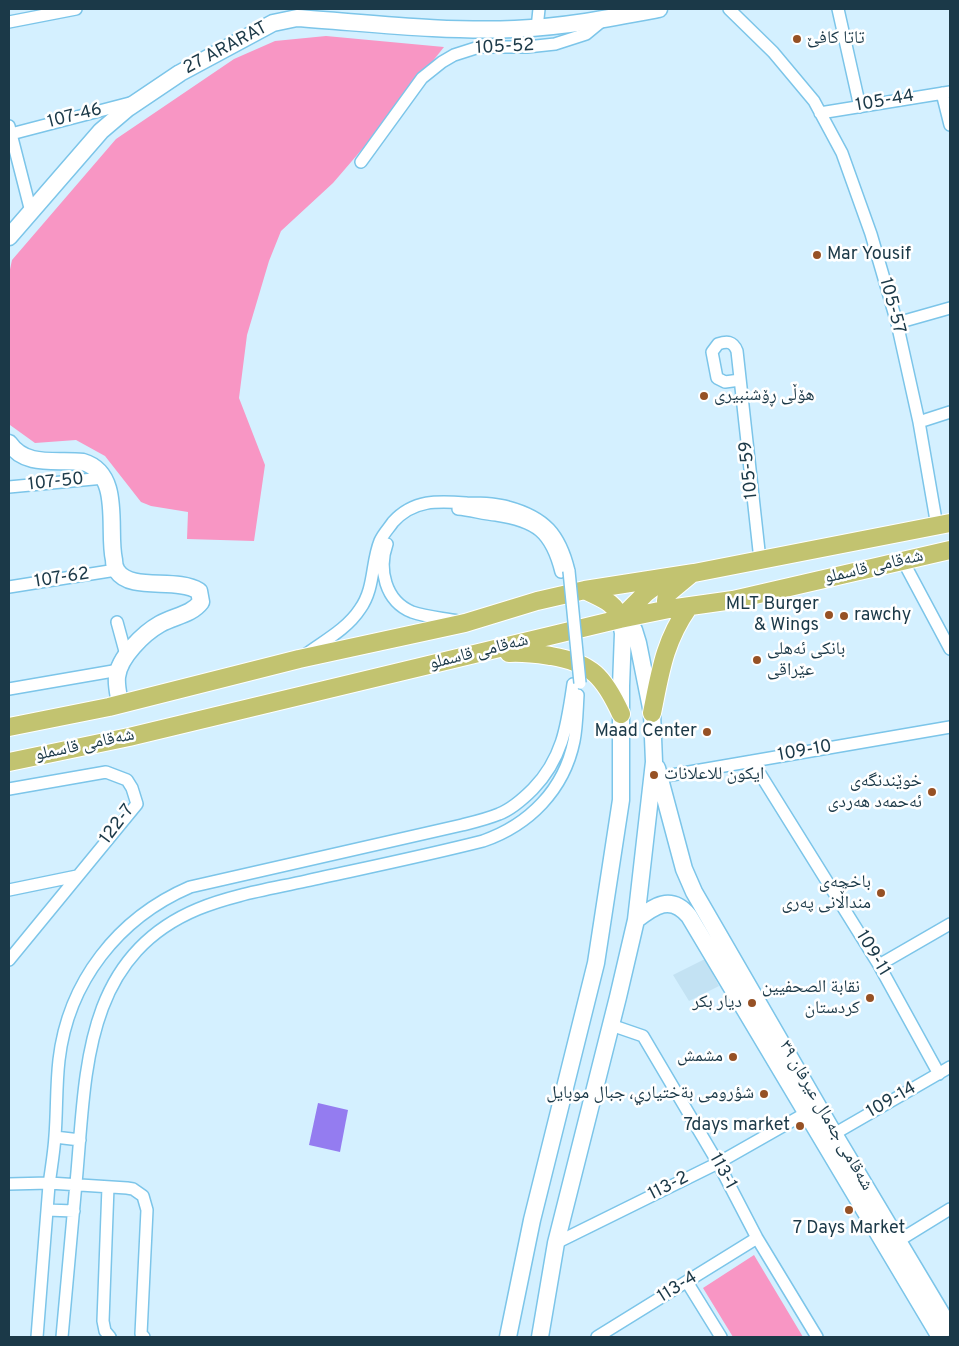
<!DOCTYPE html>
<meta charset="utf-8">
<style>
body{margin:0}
#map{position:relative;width:959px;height:1346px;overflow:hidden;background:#d4f0ff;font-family:Overpass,sans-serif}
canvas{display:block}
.frame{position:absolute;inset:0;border:10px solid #1b3948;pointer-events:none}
</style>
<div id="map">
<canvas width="959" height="1346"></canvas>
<div class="frame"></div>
</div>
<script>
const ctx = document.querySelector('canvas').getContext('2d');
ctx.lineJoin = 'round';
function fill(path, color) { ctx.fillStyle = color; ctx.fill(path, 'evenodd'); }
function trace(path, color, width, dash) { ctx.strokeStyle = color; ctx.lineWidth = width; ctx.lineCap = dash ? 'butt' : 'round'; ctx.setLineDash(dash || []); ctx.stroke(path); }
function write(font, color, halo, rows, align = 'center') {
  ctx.font = font + ' Overpass,"Noto Naskh Arabic",sans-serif'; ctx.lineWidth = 5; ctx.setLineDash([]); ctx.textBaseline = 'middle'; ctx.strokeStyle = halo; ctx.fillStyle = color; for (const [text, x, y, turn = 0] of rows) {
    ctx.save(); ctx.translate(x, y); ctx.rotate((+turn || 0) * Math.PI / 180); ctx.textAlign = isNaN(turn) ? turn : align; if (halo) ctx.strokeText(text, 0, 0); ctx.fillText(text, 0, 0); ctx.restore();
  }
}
fill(new Path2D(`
 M 705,959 L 719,986 L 689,1001 L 673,975 Z`), '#c3e2f3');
fill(new Path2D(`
 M 326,36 L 444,47 L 364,147 L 333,183 L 281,231 L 269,261 L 247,335 L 239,398 L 265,465 L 254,541 L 187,539 L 188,512 L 151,506 L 141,502 L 105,456 L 76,440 L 35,443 L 10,425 L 9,416 L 9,274 L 12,260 L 116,139 L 234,59 L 275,41 Z
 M 754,1255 L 803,1337 L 733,1337 L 703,1288 Z`), '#f896c4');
fill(new Path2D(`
 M 318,1103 L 348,1110 L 340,1152 L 309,1145 Z`), '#947cf0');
const street = new Path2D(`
 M 729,9 L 773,52 L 814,101 L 842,153 L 871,234 L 897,323 L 919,422 L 937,526
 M 838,9 L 860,107
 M 9,22 L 76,9
 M 537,28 L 539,9
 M 942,93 L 950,125
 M 820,113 L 950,92
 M 9,126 L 31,212
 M 11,134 L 130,103
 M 361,162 L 422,78 L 442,62 L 454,55 L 479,47 L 527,47 L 555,44 L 586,34 L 603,20
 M 897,323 L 950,308
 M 740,380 L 725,382 L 717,378 L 712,352 L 718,344 C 727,341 733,341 737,351 L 760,560
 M 919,422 L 950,412
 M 9,487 L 104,478
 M 458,509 C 471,510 483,514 496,515 C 536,521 551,532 561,572
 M 387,544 C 378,569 385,601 412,612 C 426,617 443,618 458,621
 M 903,561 L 950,649
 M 9,587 L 116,570
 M 117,622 L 126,655
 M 305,655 C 324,641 347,629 360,609 C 375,588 371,563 380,541 C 383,534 389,528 393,522 C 414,499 438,501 467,503 C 480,503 495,503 508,507 C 545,517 560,534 569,571
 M 9,689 L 119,670
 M 752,761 L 879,965 L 939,1074
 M 660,777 L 950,727
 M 9,789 L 106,772 L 127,780 L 132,788 L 137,804 L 9,960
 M 9,890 L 77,876
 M 879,965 L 950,924
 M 611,1025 L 643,1036 L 718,1163 L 757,1238 L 817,1337
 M 834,1134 L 950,1067
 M 55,1137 L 80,1140
 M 9,1184 L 49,1183 L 127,1188 L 133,1189 L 143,1196 L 147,1210 L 141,1334 L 144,1337
 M 108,1187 L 103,1321 L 105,1331 L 110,1337
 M 47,1210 L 74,1211
 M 898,1241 L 950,1209
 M 556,1243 L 718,1163 L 806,1113
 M 687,1282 L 721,1337
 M 37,1337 C 41,1287 45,1236 49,1185 C 51,1169 54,1153 55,1136 C 57,1111 56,1086 59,1060 C 68,982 118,918 190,887 L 462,825 C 474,822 487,819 499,814 C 512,809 523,799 533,789 C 563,758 567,725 573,684
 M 62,1337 C 67,1282 72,1227 77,1172 C 86,1068 85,956 198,909 C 232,895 270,889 306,881 C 365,868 424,856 483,841 C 529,825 564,790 574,741 C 577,726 577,710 578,695
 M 597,1337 L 757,1238`);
const secondary = new Path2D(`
 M 9,237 L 101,131 L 128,108 L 180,73 L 273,23 L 297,18 C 369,23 443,32 515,29 C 564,27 611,18 659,9
 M 9,443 C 26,468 57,459 83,462 C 123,474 107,530 114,560 C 114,564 115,568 117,571 C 131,592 176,577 199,591 L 201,602 C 191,615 174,616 160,624 C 144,633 119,657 117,677 C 116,686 119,696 120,704
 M 657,768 L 684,869 L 694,892 L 834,1134 L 950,1328
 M 636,920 C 654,906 671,894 689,916 L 940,1337
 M 508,1337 L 532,1220 L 596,963 L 621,800 L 621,686 L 623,633 L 620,619
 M 540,1337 L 556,1243 L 618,997 L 636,920 L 654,762 L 652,713 L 638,643 L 634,630 L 620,619`);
const primary = new Path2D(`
 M 585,590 C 600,598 616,602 620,619
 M 669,609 L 666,601 L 667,594 L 691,574
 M 620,619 L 647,592 L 664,579
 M 509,653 C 524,652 537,654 551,656 C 592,663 604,677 621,714
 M 652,713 C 660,674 664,642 688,608
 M 9,727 L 109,707 L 299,659 L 465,623 L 537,601 L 585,590 L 694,573 L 950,523
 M 9,762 L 129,737 L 620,619 L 669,609 L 733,600 L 950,550`);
trace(street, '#7cc5e9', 14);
trace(secondary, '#7cc5e9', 19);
trace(primary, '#fff', 20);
trace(street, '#fff', 11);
trace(secondary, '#fff', 16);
trace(primary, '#c2c370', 18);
const streetBridge = new Path2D(`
 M 569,571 L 580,683`);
trace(streetBridge, '#7cc5e9', 14, []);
trace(streetBridge, '#fff', 11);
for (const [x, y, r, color] of [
 [797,39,5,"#965125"],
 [817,255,5,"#965125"],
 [704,396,5,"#965125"],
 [829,615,5,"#965125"],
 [844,616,5,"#965125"],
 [757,660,5,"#965125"],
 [707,732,5,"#965125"],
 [654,775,5,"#965125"],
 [932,792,5,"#965125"],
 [881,893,5,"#965125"],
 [870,998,5,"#965125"],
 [752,1003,5,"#965125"],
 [733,1057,5,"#965125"],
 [764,1094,5,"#965125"],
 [800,1126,5,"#965125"],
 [849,1210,5,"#965125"]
]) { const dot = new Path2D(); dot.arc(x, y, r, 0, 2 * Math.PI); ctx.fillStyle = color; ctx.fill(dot); trace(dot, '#fff', 2); }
write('18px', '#1b3948', '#fff', [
 ["تاتا كافێ",807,39,"left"],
 ["Mar Yousif",827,255,"left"],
 ["هۆڵی ڕۆشنبیری",714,396,"left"],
 ["MLT Burger",819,605],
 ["& Wings",819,626],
 ["rawchy",854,616,"left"],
 ["بانکی ئەهلی",767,650,"left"],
 ["عێراقی",767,671,"left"],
 ["Maad Center",697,732],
 ["ايكون للاعلانات",664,775,"left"],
 ["خوێندنگەی",922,782],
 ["ئەحمەد هەردی",922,803],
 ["باخچەی",871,883],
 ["منداڵانی پەری",871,904],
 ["نقابة الصحفیین",860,988],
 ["کردستان",860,1009],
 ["ديار بكر",742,1003],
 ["مشمش",723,1057],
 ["شؤرومى بةختياري، جبال موبايل",754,1094],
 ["7days market",790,1126],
 ["7 Days Market",849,1229,"center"]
], 'right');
write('18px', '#1b3948', '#fff', [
 ["105-52",505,48,-3],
 ["27 ARARAT",226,49,-28],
 ["105-44",885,102,-10],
 ["107-46",75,117,-14],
 ["105-57",891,306,75],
 ["105-59",750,470,-96],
 ["107-50",56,483,-6],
 ["شەقامی قاسملو",874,568,-13],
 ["107-62",62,579,-9],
 ["شەقامی قاسملو",479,653,-14],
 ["شەقامی قاسملو",85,746,-12],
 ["109-10",805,752,-10],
 ["122-7",118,825,-53],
 ["109-11",872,954,59],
 ["109-14",892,1101,-30],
 ["شەقامی جەمال عیرفان ٣٩",825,1116,60],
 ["113-1",722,1172,61],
 ["113-2",669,1187,-27],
 ["113-4",678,1288,-32]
]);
</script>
